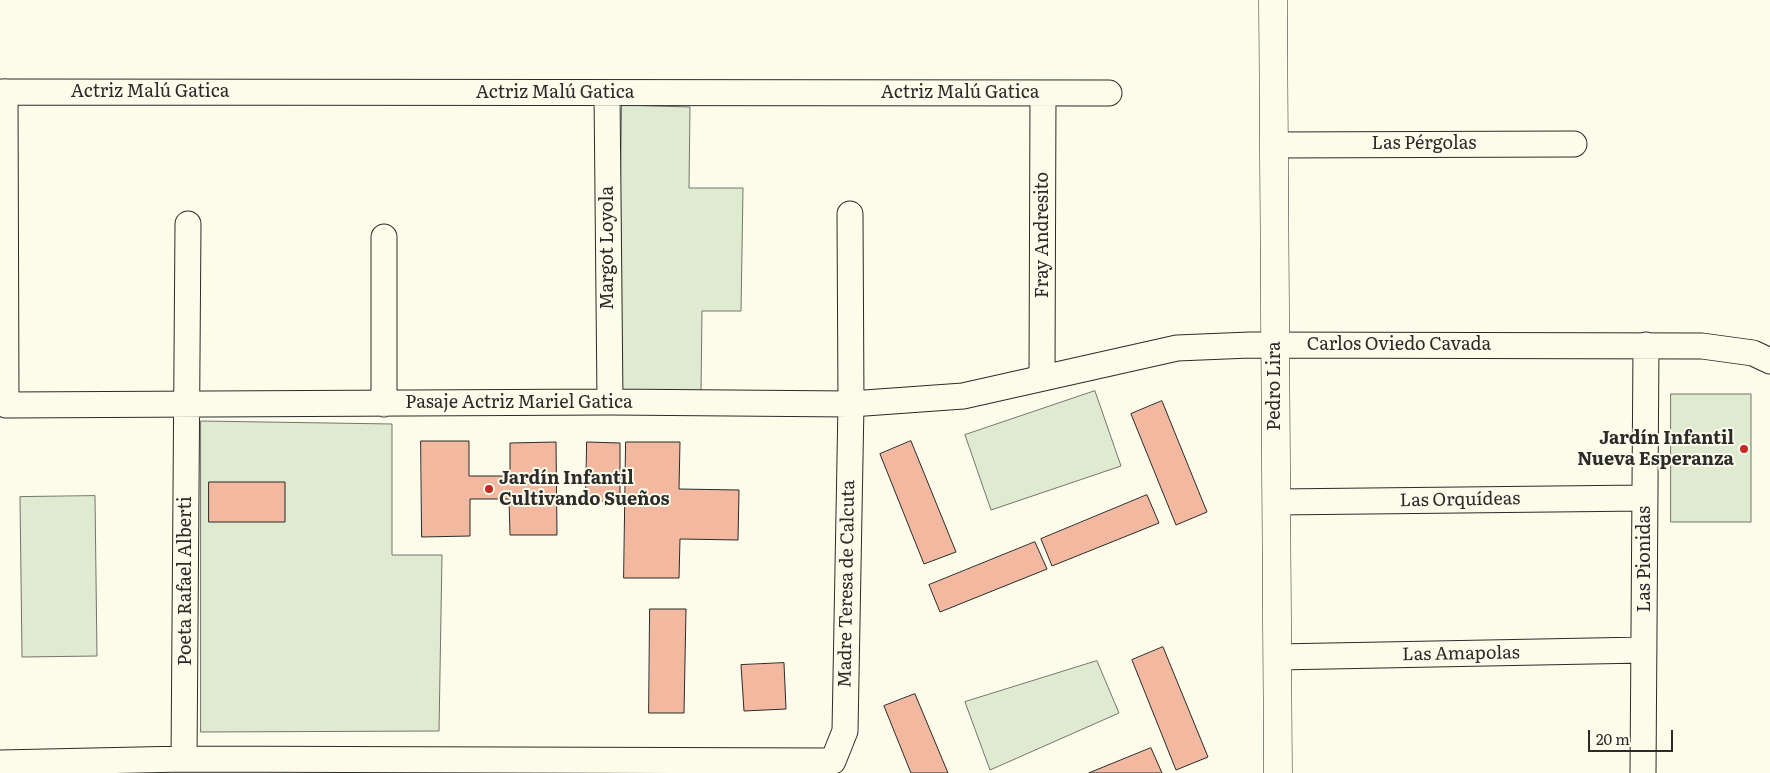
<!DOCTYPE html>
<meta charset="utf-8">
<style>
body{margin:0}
#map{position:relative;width:1770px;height:773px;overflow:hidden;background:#fdfbea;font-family:Literata,serif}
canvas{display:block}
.scale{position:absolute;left:1588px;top:730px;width:85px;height:22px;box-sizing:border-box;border:2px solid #2b2b2b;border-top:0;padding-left:6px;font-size:15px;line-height:18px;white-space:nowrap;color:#2b2b2b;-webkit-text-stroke:4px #fdfbea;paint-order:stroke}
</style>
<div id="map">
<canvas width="1770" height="773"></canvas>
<div class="scale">20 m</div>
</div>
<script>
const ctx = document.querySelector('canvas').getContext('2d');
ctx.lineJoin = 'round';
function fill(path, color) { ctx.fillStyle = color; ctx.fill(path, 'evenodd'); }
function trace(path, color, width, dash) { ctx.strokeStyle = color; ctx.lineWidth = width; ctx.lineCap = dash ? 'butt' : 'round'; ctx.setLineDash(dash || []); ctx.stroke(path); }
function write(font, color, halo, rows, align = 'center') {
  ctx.font = font + ' Literata,serif'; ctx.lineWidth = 4; ctx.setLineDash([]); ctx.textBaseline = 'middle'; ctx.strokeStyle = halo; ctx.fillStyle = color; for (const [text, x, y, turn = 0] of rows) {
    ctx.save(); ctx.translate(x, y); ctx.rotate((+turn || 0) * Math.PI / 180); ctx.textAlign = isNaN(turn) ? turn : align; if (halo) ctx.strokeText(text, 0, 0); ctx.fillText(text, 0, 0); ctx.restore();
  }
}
const green = new Path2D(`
 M 622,105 L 690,107 L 689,188 L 743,188 L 741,311 L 702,311 L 701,391 L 618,390 Z
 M 1095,391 L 1121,466 L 991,510 L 965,435 Z
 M 1671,394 L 1751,394 L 1751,522 L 1671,522 Z
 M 201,421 L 392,424 L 392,555 L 442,555 L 439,731 L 201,732 Z
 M 95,496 L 97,656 L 22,657 L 20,497 Z
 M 1097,661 L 1119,713 L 990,770 L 965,702 Z`);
fill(green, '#deebd1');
trace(green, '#74746e', 1);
const building = new Path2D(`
 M 1162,401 L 1207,512 L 1176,525 L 1131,414 Z
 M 421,441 L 469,441 L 469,476 L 510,476 L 510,443 L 556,442 L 557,535 L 510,535 L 509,499 L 470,499 L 470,536 L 422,537 Z
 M 911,441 L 956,552 L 924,564 L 880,454 Z
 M 587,442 L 620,443 L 620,501 L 586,501 Z
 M 626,442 L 680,442 L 679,489 L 739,490 L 738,540 L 680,539 L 679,578 L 624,578 Z
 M 209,482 L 285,482 L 285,522 L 209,522 Z
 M 1147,495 L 1159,523 L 1052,566 L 1041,539 Z
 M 1035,542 L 1047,569 L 940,612 L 929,585 Z
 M 650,609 L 686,609 L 684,713 L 649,713 Z
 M 1163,647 L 1208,757 L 1176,770 L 1132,660 Z
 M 784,663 L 786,709 L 744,711 L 741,665 Z
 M 915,694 L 948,773 L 911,773 L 884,706 Z
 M 1151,748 L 1162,773 L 1089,773 Z`);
fill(building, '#f2b8a0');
trace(building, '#2b2b2b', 1);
const street = new Path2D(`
 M 0,92 L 1109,93
 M 5,92 L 6,405 L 610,402 L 851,404 L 963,396 L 1177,348 L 1250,345 L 1702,346 L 1753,353 L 1770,361
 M 607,93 L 610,402
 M 1274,145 L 1574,144
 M 384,237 L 384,404
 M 1042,377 L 1043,93
 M 1276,502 L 1645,498
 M 1277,657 L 1644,650
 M 184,759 L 188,224
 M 0,763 L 184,759 L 833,761 L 845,731 L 851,404 L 850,214
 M 1643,773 L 1646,345`);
const secondary = new Path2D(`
 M 1273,0 L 1278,773`);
trace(street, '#2b2b2b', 27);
trace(secondary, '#2b2b2b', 29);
trace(street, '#fdfbea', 25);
trace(secondary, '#fdfbea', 28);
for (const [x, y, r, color] of [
 [1744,449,5,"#c62828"],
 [489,489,5,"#c62828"]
]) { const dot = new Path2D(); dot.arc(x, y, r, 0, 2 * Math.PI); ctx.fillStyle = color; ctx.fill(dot); trace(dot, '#fdfbea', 2); }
write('18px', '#2b2b2b', '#fdfbea', [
 ["Actriz Malú Gatica",150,92],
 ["Actriz Malú Gatica",555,93],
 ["Actriz Malú Gatica",960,93],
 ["Las Pérgolas",1424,144],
 ["Fray Andresito",1043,235,-90],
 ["Margot Loyola",608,248,-90],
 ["Carlos Oviedo Cavada",1399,345],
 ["Pedro Lira",1275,386,-90],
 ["Pasaje Actriz Mariel Gatica",519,403],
 ["Las Orquídeas",1460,500,-1],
 ["Las Pionidas",1645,559,-90],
 ["Poeta Rafael Alberti",186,581,-90],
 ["Madre Teresa de Calcuta",847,584,-89],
 ["Las Amapolas",1461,654,-1]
]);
write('bold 18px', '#2b2b2b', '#fdfbea', [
 ["Jardín Infantil",1734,439],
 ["Nueva Esperanza",1734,460],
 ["Jardín Infantil",499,479,"left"],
 ["Cultivando Sueños",499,500,"left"]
], 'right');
</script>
